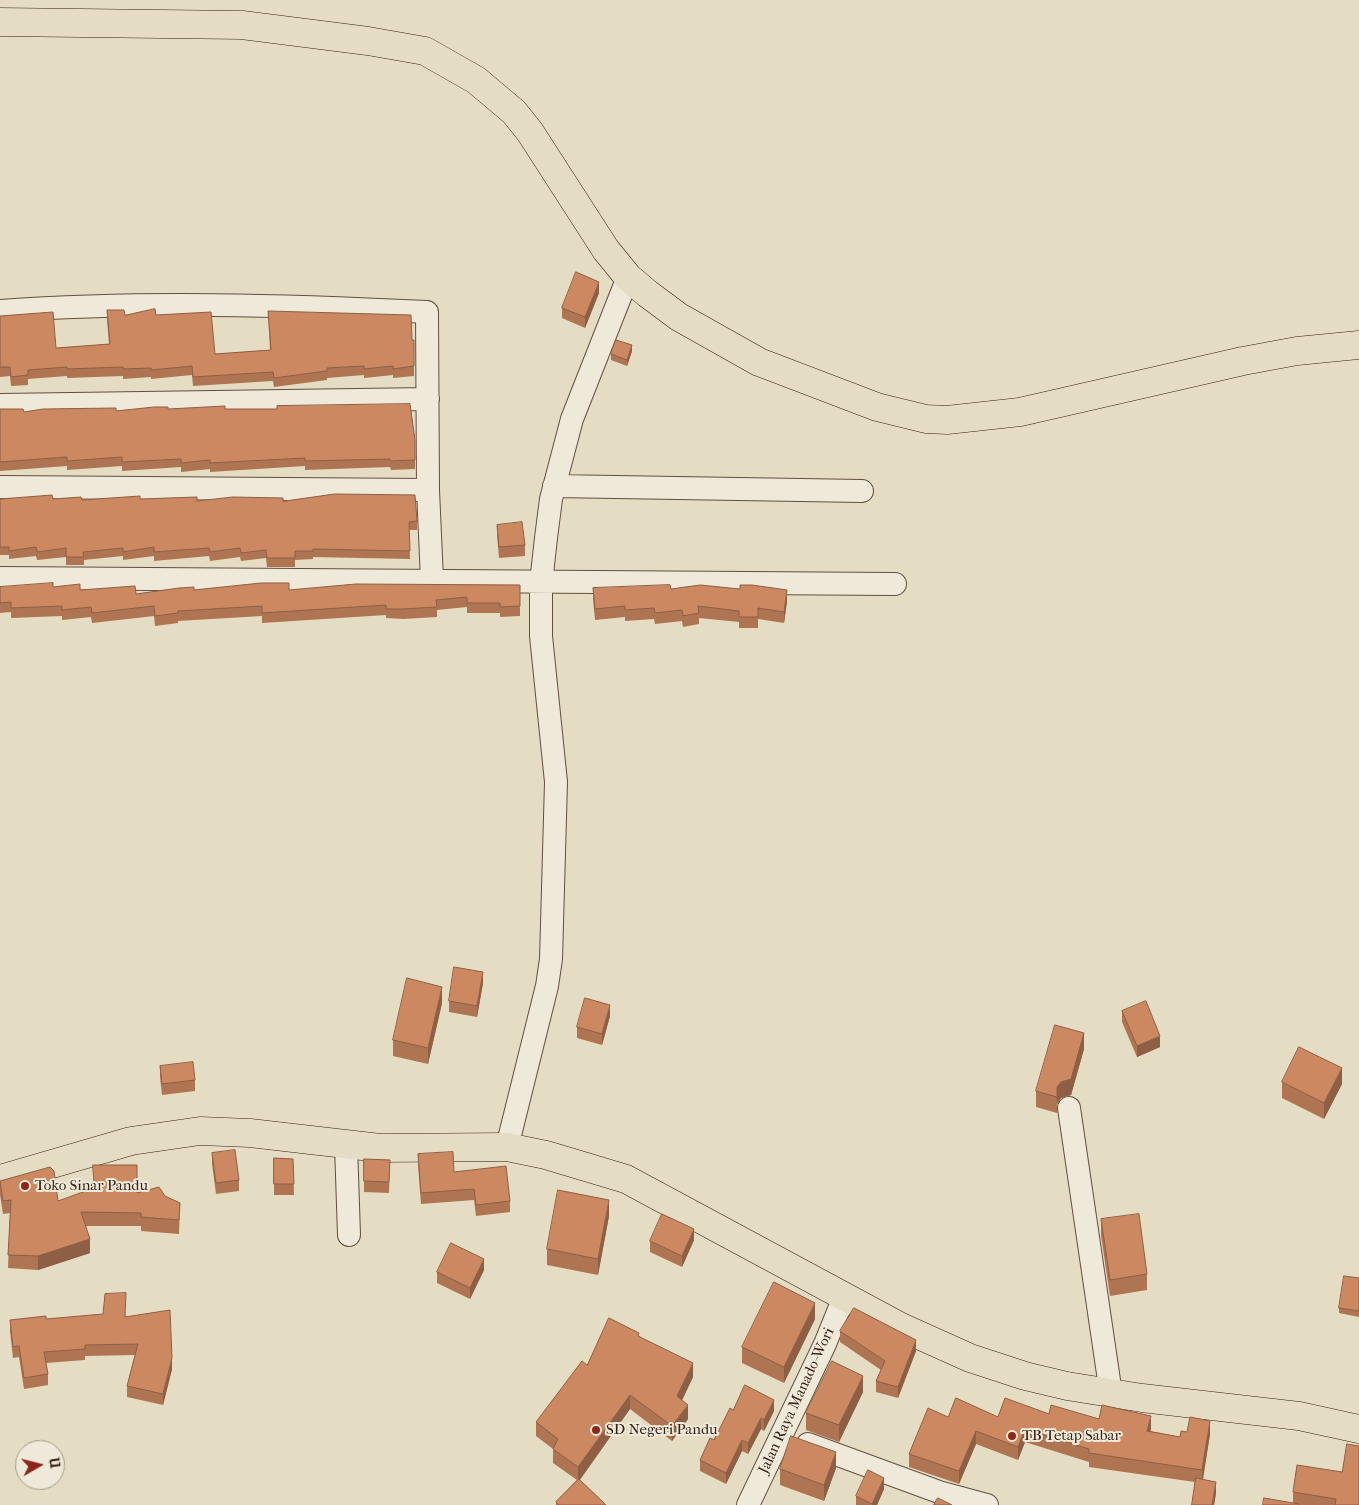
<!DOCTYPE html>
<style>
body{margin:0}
#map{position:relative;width:1359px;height:1505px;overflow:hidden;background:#e5ddc3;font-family:"IM FELL French Canon",serif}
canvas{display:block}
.north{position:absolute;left:15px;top:1440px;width:50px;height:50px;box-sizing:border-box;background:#eee9d8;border:1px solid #a4998a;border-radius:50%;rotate:82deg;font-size:14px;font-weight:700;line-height:20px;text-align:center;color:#362016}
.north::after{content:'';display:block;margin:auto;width:18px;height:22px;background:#8f2418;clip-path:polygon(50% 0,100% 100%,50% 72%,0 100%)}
</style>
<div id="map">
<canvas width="1359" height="1505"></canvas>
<div class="north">U</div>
</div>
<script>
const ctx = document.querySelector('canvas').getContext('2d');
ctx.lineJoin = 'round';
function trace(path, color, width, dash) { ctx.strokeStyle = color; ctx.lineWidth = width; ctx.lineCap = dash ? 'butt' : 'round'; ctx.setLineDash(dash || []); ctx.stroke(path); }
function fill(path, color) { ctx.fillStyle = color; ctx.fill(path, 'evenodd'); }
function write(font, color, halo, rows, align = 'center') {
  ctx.font = font + ' "IM FELL French Canon",serif'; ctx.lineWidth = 4; ctx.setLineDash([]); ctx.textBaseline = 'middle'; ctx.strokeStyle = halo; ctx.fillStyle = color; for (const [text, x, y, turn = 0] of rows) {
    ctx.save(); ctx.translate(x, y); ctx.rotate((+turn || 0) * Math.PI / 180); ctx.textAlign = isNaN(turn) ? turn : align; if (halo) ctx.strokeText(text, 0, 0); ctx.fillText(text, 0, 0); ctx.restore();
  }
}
const minor = new Path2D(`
 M 0,311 C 142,301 285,305 427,312 L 428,490 L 432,580
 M 0,405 L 428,399
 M 554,486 L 862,491
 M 0,487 L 428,490
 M 0,578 L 895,584
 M 1069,1108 L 1111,1394
 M 346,1145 L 349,1235
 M 507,1147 L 547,986 L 551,959 L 556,782 L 541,636 L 541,583 L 546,538 L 551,499 L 572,419 L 628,277
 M 808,1444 L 939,1492 L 987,1505
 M 748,1505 L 825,1344 L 844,1297`);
const major = new Path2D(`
 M 0,22 L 242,25 L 368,41 L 425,51 L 476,80 L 514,112 L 530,132 L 606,250 L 628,277 L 648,294 L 679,317 L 759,362 L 877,407 L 926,419 L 947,420 L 1020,412 L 1243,361 L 1297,351 L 1359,345`);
const highway = new Path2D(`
 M 0,1179 L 131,1141 L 200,1131 L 250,1133 L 380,1148 L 507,1147 L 546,1155 L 626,1179 L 901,1327 L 970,1358 L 1025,1376 L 1067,1386 L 1142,1398 L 1299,1416 L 1359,1429`);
trace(minor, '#624f41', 24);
trace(major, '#362016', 29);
trace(highway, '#362016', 29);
trace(minor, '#eee9d8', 22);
trace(major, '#e5ddc3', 28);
trace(highway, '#e5ddc3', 28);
fill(new Path2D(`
 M 599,293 L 585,328 L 562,318 L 562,308 Z
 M 107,310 L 125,315 L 156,315 L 215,354 L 270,350 L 268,311 L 412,340 L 414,340 L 414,376 L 393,378 L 393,375 L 364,378 L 364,375 L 327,378 L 327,380 L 274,387 L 273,381 L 193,386 L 192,375 L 151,379 L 151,377 L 123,379 L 123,376 L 67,378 L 67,376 L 28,379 L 28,385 L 11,386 L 10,376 L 0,377 L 0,316 L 56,348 L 109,344 L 107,319 Z
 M 632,351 L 627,366 L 611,360 L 611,354 Z
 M 0,409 L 24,412 L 116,411 L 225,409 L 415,440 L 415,469 L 391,470 L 390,467 L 305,470 L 305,466 L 210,472 L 210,469 L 181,472 L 181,467 L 122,471 L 122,466 L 67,470 L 67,466 L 0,471 Z
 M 0,499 L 82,500 L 140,499 L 197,501 L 283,501 L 417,521 L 417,530 L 409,530 L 410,559 L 313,557 L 313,559 L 295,560 L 295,567 L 267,567 L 266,558 L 241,561 L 240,557 L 210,561 L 209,556 L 154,561 L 154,556 L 123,560 L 123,556 L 84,560 L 84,565 L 66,565 L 66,557 L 37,560 L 36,556 L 9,559 L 9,555 L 0,555 Z
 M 497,525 L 525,545 L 525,556 L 499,558 L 497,536 Z
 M 520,585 L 520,616 L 500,617 L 500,613 L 467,613 L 467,607 L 437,610 L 437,617 L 403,619 L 386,618 L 386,615 L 262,623 L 262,616 L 178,621 L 178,623 L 155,626 L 154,616 L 92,623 L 91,617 L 62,620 L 62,616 L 11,618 L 11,612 L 0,613 L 0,587 L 53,587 L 136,594 L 194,590 L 289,590 Z
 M 593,588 L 671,589 L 787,601 L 784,623 L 758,619 L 758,628 L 739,628 L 739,622 L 699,618 L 699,624 L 683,627 L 682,621 L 655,624 L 654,619 L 625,621 L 625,617 L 595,620 L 593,599 Z
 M 483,983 L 477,1017 L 449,1012 L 449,1001 Z
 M 442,1003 L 428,1064 L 393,1056 L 393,1040 Z
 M 1122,1011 L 1160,1047 L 1137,1057 L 1122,1022 Z
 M 610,1016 L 602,1045 L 577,1038 L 577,1027 Z
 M 1084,1049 L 1071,1095 L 1061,1098 L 1057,1104 L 1057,1113 L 1036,1107 L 1036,1091 Z
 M 160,1066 L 195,1080 L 195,1091 L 162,1095 L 160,1077 Z
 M 1282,1082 L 1342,1084 L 1324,1119 L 1282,1098 Z
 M 212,1153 L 239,1180 L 239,1191 L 216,1194 L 212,1164 Z
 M 418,1154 L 454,1172 L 510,1201 L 510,1212 L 476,1216 L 474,1200 L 421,1204 L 418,1165 Z
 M 274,1158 L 293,1159 L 294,1195 L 274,1195 Z
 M 364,1159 L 390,1160 L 389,1193 L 364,1192 Z
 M 0,1181 L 58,1201 L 137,1193 L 165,1196 L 180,1203 L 179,1234 L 141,1231 L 141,1226 L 86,1226 L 90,1253 L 38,1270 L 8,1268 L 10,1213 L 3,1214 L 0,1195 Z
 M 609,1216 L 598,1275 L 547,1265 L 547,1249 Z
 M 1101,1219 L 1147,1274 L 1147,1290 L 1110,1296 L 1101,1236 Z
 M 694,1240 L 682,1267 L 650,1252 L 650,1241 Z
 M 484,1270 L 470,1299 L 437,1283 L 437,1272 Z
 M 1359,1278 L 1359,1317 L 1339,1313 L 1339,1308 Z
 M 126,1317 L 172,1369 L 163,1405 L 127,1397 L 127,1386 L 135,1355 L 85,1356 L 85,1360 L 46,1363 L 48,1374 L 48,1385 L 24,1389 L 19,1357 L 13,1358 L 10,1331 L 10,1320 L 46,1319 Z
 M 815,1319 L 784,1383 L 742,1363 L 742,1347 Z
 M 840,1331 L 916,1351 L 898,1398 L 876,1392 L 876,1381 L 881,1370 L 840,1342 Z
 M 639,1336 L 693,1377 L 682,1400 L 688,1419 L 672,1441 L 630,1409 L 580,1480 L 606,1505 L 556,1505 L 556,1502 L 577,1480 L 553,1463 L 553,1449 L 536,1436 L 536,1422 L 587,1365 Z
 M 863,1392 L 839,1442 L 806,1430 L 806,1413 Z
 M 733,1410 L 774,1411 L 764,1431 L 761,1429 L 748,1454 L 742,1451 L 726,1484 L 700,1471 L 700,1460 Z
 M 1049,1414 L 1099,1419 L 1151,1429 L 1150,1431 L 1180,1437 L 1187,1432 L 1210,1434 L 1203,1480 L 1216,1493 L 1214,1505 L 1192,1505 L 1195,1482 L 1089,1467 L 1089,1462 L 1025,1442 L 1018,1460 L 976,1444 L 959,1484 L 909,1467 L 909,1454 L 948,1417 L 998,1417 Z
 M 836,1468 L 824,1501 L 780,1485 L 780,1469 Z
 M 1342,1472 L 1359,1505 L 1263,1505 L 1293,1503 L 1293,1492 Z
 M 884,1489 L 877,1505 L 856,1505 L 856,1496 Z`), '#af7553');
fill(new Path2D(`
 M 599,282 L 599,293 L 585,328 L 585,317 Z
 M 632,345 L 632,351 L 627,366 L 627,360 Z
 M 787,590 L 787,601 L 784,623 L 784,612 Z
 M 483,972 L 483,983 L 477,1017 L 477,1006 Z
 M 442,987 L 442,1003 L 428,1064 L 428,1048 Z
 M 610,1005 L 610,1016 L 602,1045 L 602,1034 Z
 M 1084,1033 L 1084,1049 L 1071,1095 L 1061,1098 L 1057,1104 L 1057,1113 L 1057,1087 Z
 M 1160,1036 L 1160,1047 L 1137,1057 L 1137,1046 Z
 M 1342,1068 L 1342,1084 L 1324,1119 L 1324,1103 Z
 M 609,1200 L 609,1216 L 598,1275 L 598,1259 Z
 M 694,1229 L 694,1240 L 682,1267 L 682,1256 Z
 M 90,1239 L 90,1253 L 38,1270 L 38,1256 Z
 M 484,1259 L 484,1270 L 470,1299 L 470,1288 Z
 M 815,1303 L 815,1319 L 784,1383 L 784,1367 Z
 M 916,1340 L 916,1351 L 898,1398 L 898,1387 Z
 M 172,1358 L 172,1369 L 163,1405 L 163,1394 Z
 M 693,1363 L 693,1377 L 677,1411 L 677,1396 Z
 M 863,1376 L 863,1392 L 839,1442 L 839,1425 Z
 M 630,1395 L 630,1409 L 578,1482 L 578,1467 Z
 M 774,1400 L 774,1411 L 764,1431 L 764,1420 Z
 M 688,1405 L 688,1419 L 672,1441 L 672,1426 Z
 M 1151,1416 L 1151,1429 L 1147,1444 L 1147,1431 Z
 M 761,1418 L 761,1429 L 748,1454 L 748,1443 Z
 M 1210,1421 L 1210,1434 L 1202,1483 L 1202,1470 Z
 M 1025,1429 L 1025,1442 L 1018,1460 L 1018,1447 Z
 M 976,1431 L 976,1444 L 959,1484 L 959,1471 Z
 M 742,1440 L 742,1451 L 726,1484 L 726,1473 Z
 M 836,1452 L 836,1468 L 824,1501 L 824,1485 Z
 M 884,1478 L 884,1489 L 877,1505 L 872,1505 Z
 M 1216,1482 L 1216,1493 L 1214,1505 L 1212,1505 Z`), '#8e5f44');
const building = new Path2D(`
 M 576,272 L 599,282 L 585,317 L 562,308 Z
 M 155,309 L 156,315 L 211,312 L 215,354 L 271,350 L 268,311 L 411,315 L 412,340 L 414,340 L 414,366 L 393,369 L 393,366 L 364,369 L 364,366 L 327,368 L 327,371 L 274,378 L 273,372 L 193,377 L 192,366 L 151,370 L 151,368 L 123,369 L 123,367 L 67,369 L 67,367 L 28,370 L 28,375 L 11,377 L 10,367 L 0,367 L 0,316 L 53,312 L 56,348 L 110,344 L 107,310 L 124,310 L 125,315 Z
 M 616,340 L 632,345 L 627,360 L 611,354 Z
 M 410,404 L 415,440 L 415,460 L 391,461 L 390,459 L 305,461 L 305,458 L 210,463 L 210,460 L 181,463 L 181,459 L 122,462 L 122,457 L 67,461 L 67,457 L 0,462 L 0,409 L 23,409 L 24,412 L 43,409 L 116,408 L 116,411 L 154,407 L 168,407 L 168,409 L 225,406 L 225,409 L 277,409 L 277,406 Z
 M 335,494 L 415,495 L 417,521 L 409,522 L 410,551 L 313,549 L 313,551 L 295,551 L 295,558 L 267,558 L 266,550 L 241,553 L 240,548 L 210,552 L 209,548 L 154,552 L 154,547 L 123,552 L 123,548 L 83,552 L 84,557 L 66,557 L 66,548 L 37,552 L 36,547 L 9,551 L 9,547 L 0,547 L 0,499 L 52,495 L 53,499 L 81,497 L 82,500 L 140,496 L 140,499 L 197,497 L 197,501 L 233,497 L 283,498 L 283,501 Z
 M 522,522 L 525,545 L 499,547 L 497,525 Z
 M 53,583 L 53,587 L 80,584 L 80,590 L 135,586 L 136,594 L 179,588 L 194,587 L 194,590 L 261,583 L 289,583 L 289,590 L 356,584 L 520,585 L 520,606 L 500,607 L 500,603 L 467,603 L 467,597 L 436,600 L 437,607 L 403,609 L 386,609 L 386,605 L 262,613 L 262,606 L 178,611 L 178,613 L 155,616 L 154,606 L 92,613 L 91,607 L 62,610 L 62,606 L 11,608 L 11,602 L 0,603 L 0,587 Z
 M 670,585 L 671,589 L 700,585 L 740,589 L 740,585 L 752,585 L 787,590 L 784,612 L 758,608 L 758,617 L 739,617 L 739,611 L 698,606 L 699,613 L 683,616 L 682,610 L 655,613 L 654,608 L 625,610 L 625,606 L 595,609 L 593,588 Z
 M 454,967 L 483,972 L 477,1006 L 449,1001 Z
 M 407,978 L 442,987 L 428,1048 L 393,1040 Z
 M 585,998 L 610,1005 L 602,1034 L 577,1027 Z
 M 1146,1001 L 1160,1036 L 1137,1046 L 1122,1011 Z
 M 1055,1025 L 1084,1033 L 1071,1079 L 1061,1082 L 1057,1087 L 1057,1097 L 1036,1091 Z
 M 1299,1047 L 1342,1068 L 1324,1103 L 1282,1082 Z
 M 193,1062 L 195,1080 L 162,1084 L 160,1066 Z
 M 235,1150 L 239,1180 L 216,1183 L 212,1153 Z
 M 453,1152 L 454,1172 L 506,1166 L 510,1201 L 476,1205 L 474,1189 L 421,1193 L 418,1154 Z
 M 274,1158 L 293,1159 L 294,1184 L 274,1184 Z
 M 364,1159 L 390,1160 L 389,1182 L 364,1181 Z
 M 93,1165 L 137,1165 L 137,1193 L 159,1187 L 165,1196 L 180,1203 L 179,1220 L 141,1217 L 141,1213 L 81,1212 L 90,1239 L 38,1256 L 8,1255 L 11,1200 L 3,1201 L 0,1181 L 50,1167 L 54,1171 L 58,1201 L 94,1188 Z
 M 558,1190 L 609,1200 L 598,1259 L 547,1249 Z
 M 662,1214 L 694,1229 L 682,1256 L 650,1241 Z
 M 1139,1214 L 1147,1274 L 1110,1280 L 1101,1219 Z
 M 451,1243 L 484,1259 L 470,1288 L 437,1272 Z
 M 1344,1276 L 1359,1278 L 1359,1311 L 1339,1308 Z
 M 774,1282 L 815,1303 L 784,1367 L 742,1347 Z
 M 126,1293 L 125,1317 L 170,1310 L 172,1358 L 163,1394 L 127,1386 L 138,1344 L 85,1345 L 85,1349 L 44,1352 L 48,1374 L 24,1378 L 19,1346 L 13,1347 L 10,1320 L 46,1316 L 46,1319 L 103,1314 L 105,1294 Z
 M 854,1308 L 916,1340 L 898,1387 L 876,1381 L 885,1361 L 840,1331 Z
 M 609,1318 L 639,1333 L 638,1336 L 693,1363 L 677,1396 L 688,1405 L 672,1426 L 630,1395 L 578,1467 L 553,1449 L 558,1439 L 536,1422 L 582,1361 L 587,1365 Z
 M 832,1361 L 863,1376 L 839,1425 L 806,1413 Z
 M 745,1385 L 774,1400 L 764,1420 L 761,1418 L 748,1443 L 742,1440 L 726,1473 L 700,1460 L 710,1438 L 714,1440 L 730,1408 L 733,1410 Z
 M 956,1398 L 998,1417 L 1005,1398 L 1049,1414 L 1051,1405 L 1099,1419 L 1102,1405 L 1151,1416 L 1147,1431 L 1180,1437 L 1181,1431 L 1187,1432 L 1190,1417 L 1210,1421 L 1202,1470 L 1089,1453 L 1089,1449 L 1025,1429 L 1018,1447 L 976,1431 L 959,1471 L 909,1454 L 928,1408 L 948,1417 Z
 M 791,1436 L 836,1452 L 824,1485 L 780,1469 Z
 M 1347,1444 L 1359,1446 L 1359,1505 L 1335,1505 L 1336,1499 L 1293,1492 L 1297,1465 L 1342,1472 Z
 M 868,1470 L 884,1478 L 872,1504 L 856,1496 Z
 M 1196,1478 L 1216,1482 L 1212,1505 L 1192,1505 Z
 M 579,1479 L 606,1505 L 559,1505 L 556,1502 Z
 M 938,1498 L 952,1505 L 934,1505 Z
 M 1264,1498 L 1299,1504 L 1299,1505 L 1263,1505 Z`);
fill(building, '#cb8861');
trace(building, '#8e5f44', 1);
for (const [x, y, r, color] of [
 [25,1186,5,"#8f2418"],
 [596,1430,5,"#8f2418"],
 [1012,1436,5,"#8f2418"]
]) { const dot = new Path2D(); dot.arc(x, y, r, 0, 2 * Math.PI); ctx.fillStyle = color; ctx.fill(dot); trace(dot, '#eee9d8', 2); }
write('15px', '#362016', '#eee9d8', [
 ["Toko Sinar Pandu",35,1186],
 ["SD Negeri Pandu",606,1430],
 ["TB Tetap Sabar",1022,1436]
], 'left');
write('15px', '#362016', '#eee9d8', [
 ["Jalan Raya Manado-Wori",797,1401,-65]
]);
</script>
